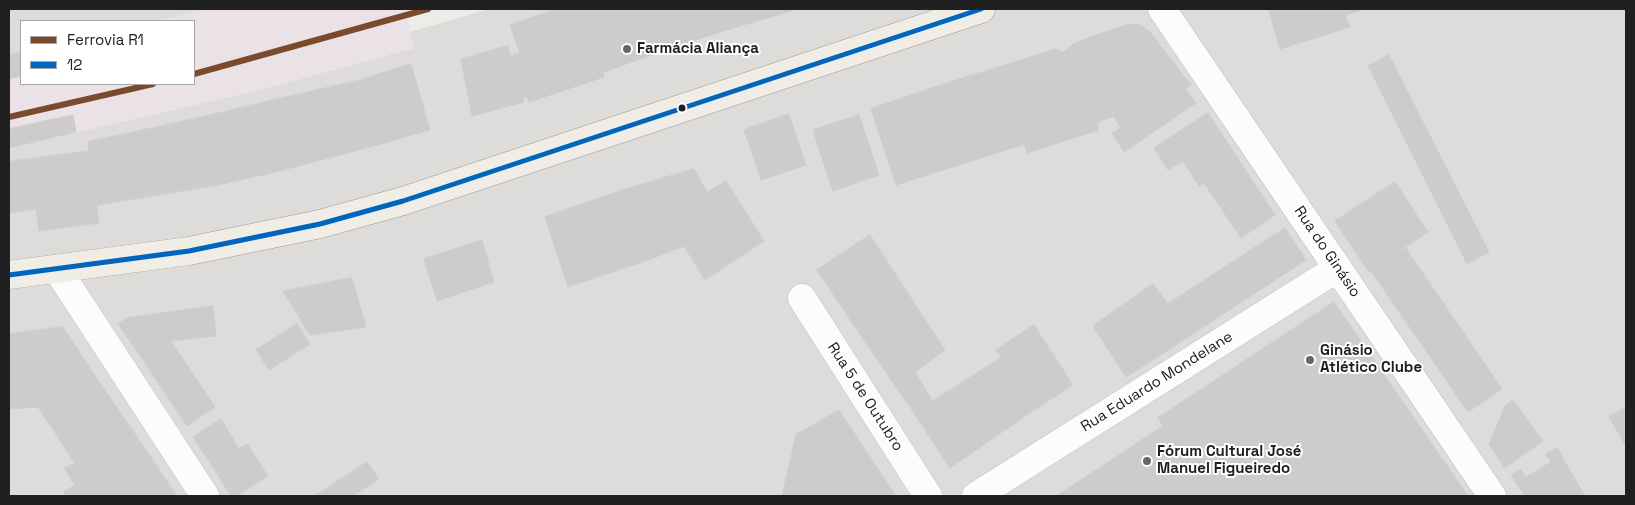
<!DOCTYPE html>
<meta charset="utf-8">
<style>
body{margin:0}
#map{position:relative;width:1635px;height:505px;overflow:hidden;background:#edece9;font-family:"Space Grotesk",sans-serif}
canvas{display:block}
.frame{position:absolute;inset:0;border:10px solid #202020;pointer-events:none}
.legend{position:absolute;left:20px;top:20px;width:175px;height:65px;box-sizing:border-box;background:#fff;border:1px solid #a6a6a6;margin:0;padding:6px 9px;list-style:none;font-size:15px;color:#202020}
.legend li{display:flex;align-items:center;gap:10px;height:25px}
.legend b{width:25px;border:1px solid #a6a6a6}
</style>
<div id="map">
<canvas width="1635" height="505"></canvas>
<div class="frame"></div>
<ul class="legend">
<li><b style="height:6px;background:#7a4b2a"></b>Ferrovia R1</li>
<li><b style="height:6px;background:#0065bd"></b>12</li>
</ul>
</div>
<script>
const ctx = document.querySelector('canvas').getContext('2d');
ctx.lineJoin = 'round';
function fill(path, color) { ctx.fillStyle = color; ctx.fill(path, 'evenodd'); }
function trace(path, color, width, dash) { ctx.strokeStyle = color; ctx.lineWidth = width; ctx.lineCap = dash ? 'butt' : 'round'; ctx.setLineDash(dash || []); ctx.stroke(path); }
function write(font, color, halo, rows, align = 'center') {
  ctx.font = font + ' "Space Grotesk",sans-serif'; ctx.lineWidth = 4; ctx.setLineDash([]); ctx.textBaseline = 'middle'; ctx.strokeStyle = halo; ctx.fillStyle = color; for (const [text, x, y, turn = 0] of rows) {
    ctx.save(); ctx.translate(x, y); ctx.rotate((+turn || 0) * Math.PI / 180); ctx.textAlign = isNaN(turn) ? turn : align; if (halo) ctx.strokeText(text, 0, 0); ctx.fillText(text, 0, 0); ctx.restore();
  }
}
fill(new Path2D(`
 M 9,9 L 207,9 L 159,21 L 21,21 L 21,52 L 9,55 Z
 M 489,9 L 1626,9 L 1626,496 L 9,496 L 9,148 L 259,90 L 414,48 L 410,32 Z`), '#dddcda');
fill(new Path2D(`
 M 207,9 L 405,9 L 414,48 L 259,90 L 9,148 L 9,55 L 21,52 L 21,84 L 194,84 L 194,21 L 159,21 Z`), '#eae2e7');
const building = new Path2D(`
 M 557,9 L 588,9 L 607,71 L 603,72 L 604,77 L 529,102 L 527,97 L 523,97 L 511,56 L 520,53 L 510,25 Z
 M 588,9 L 657,9 L 668,49 L 607,71 Z
 M 657,9 L 724,9 L 730,29 L 668,49 Z
 M 724,9 L 798,9 L 730,29 Z
 M 1269,9 L 1342,9 L 1350,27 L 1280,49 Z
 M 1342,9 L 1366,9 L 1345,15 Z
 M 1129,24 L 1141,25 L 1149,31 L 1191,85 L 1185,89 L 1196,103 L 1124,152 L 1112,133 L 1121,128 L 1114,116 L 1096,123 L 1099,130 L 1027,153 L 999,67 L 1055,49 L 1063,52 L 1073,44 L 1090,37 Z
 M 508,46 L 524,102 L 472,116 L 461,59 Z
 M 21,52 L 21,76 L 9,79 L 9,55 Z
 M 1389,55 L 1489,252 L 1467,264 L 1368,66 Z
 M 411,64 L 430,130 L 377,145 L 357,81 Z
 M 999,67 L 1025,144 L 959,165 L 935,87 Z
 M 357,81 L 377,145 L 280,171 L 261,103 Z
 M 935,87 L 959,165 L 896,185 L 871,109 Z
 M 261,103 L 280,171 L 218,185 L 194,119 Z
 M 1208,113 L 1239,160 L 1199,186 L 1183,161 L 1168,170 L 1154,148 Z
 M 789,114 L 806,165 L 761,180 L 744,130 Z
 M 73,115 L 76,132 L 9,148 L 9,129 Z
 M 859,115 L 879,175 L 833,191 L 813,130 Z
 M 194,119 L 218,185 L 97,205 L 88,142 Z
 M 89,151 L 99,223 L 39,231 L 29,159 Z
 M 29,159 L 36,209 L 9,213 L 9,162 Z
 M 1239,160 L 1275,215 L 1241,238 L 1204,183 Z
 M 694,169 L 707,192 L 726,181 L 764,241 L 705,280 L 684,246 L 651,259 L 626,189 Z
 M 1395,182 L 1428,232 L 1369,272 L 1335,221 Z
 M 626,189 L 651,259 L 568,287 L 545,217 Z
 M 1285,228 L 1306,260 L 1191,335 L 1168,304 Z
 M 870,235 L 911,298 L 859,333 L 817,270 Z
 M 482,240 L 494,282 L 437,301 L 424,259 Z
 M 1405,247 L 1502,389 L 1468,412 L 1371,271 Z
 M 352,278 L 366,327 L 310,335 L 283,291 Z
 M 1153,284 L 1174,312 L 1141,334 L 1123,305 Z
 M 911,298 L 945,350 L 915,372 L 933,402 L 914,413 L 859,333 Z
 M 1334,302 L 1468,496 L 1207,496 L 1158,418 Z
 M 1123,305 L 1141,334 L 1152,327 L 1167,351 L 1126,377 L 1093,326 Z
 M 213,306 L 216,336 L 171,341 L 143,360 L 118,324 L 127,318 Z
 M 1174,312 L 1191,335 L 1167,351 L 1152,327 Z
 M 297,324 L 310,344 L 269,370 L 256,350 Z
 M 1034,325 L 1073,385 L 1034,410 L 996,350 Z
 M 63,327 L 93,373 L 38,407 L 9,409 L 9,334 Z
 M 171,341 L 215,407 L 187,426 L 143,360 Z
 M 1001,358 L 1034,410 L 950,468 L 914,413 Z
 M 93,373 L 131,428 L 75,463 L 38,407 Z
 M 1513,400 L 1543,441 L 1505,468 L 1489,444 L 1505,406 Z
 M 1626,407 L 1626,446 L 1609,417 Z
 M 839,410 L 896,496 L 782,496 L 796,435 Z
 M 221,419 L 239,449 L 212,466 L 193,437 Z
 M 1163,426 L 1206,496 L 1057,496 Z
 M 131,428 L 177,496 L 66,496 L 63,492 L 75,485 L 64,468 L 75,463 Z
 M 247,444 L 268,476 L 236,496 L 231,496 L 212,466 Z
 M 1557,448 L 1585,496 L 1525,496 L 1511,475 L 1521,469 L 1526,477 L 1551,462 L 1546,454 Z
 M 367,462 L 379,479 L 353,496 L 315,496 Z`);
fill(building, '#ceccca');
trace(building, '#d0ceca', 1);
const minor = new Path2D(`
 M 1162,9 L 1492,496
 M 57,269 L 205,496
 M 802,298 L 928,496
 M 976,496 L 1338,268`);
const primary = new Path2D(`
 M 9,275 L 189,251 L 320,224 L 403,201 L 981,9`);
trace(minor, '#c3c3c1', 29);
trace(primary, '#a19a88', 29);
trace(minor, '#fcfcfc', 28);
trace(primary, '#f0ece6', 28);
trace(new Path2D(`
 M 9,275 L 189,251 L 320,224 L 403,201 L 981,9`), '#0065bd', 5);
trace(new Path2D(`
 M 194,74 L 428,9
 M 9,117 L 153,84`), '#7a4b2a', 6);
for (const [x, y, r, color] of [
 [627,49,5,"#686766"],
 [682,108,4.5,"#202020"],
 [1310,360,5,"#686766"],
 [1147,461,5,"#686766"]
]) { const dot = new Path2D(); dot.arc(x, y, r, 0, 2 * Math.PI); ctx.fillStyle = color; ctx.fill(dot); trace(dot, '#fff', 2); }
write('bold 15px', '#202020', '#fff', [
 ["Farmácia Aliança",637,49],
 ["Ginásio",1320,351],
 ["Atlético Clube",1320,368],
 ["Fórum Cultural José",1157,452],
 ["Manuel Figueiredo",1157,469]
], 'left');
write('15px', '#202020', '#fff', [
 ["Rua do Ginásio",1327,252,56],
 ["Rua Eduardo Mondelane",1157,382,-32],
 ["Rua 5 de Outubro",865,397,57]
]);
</script>
